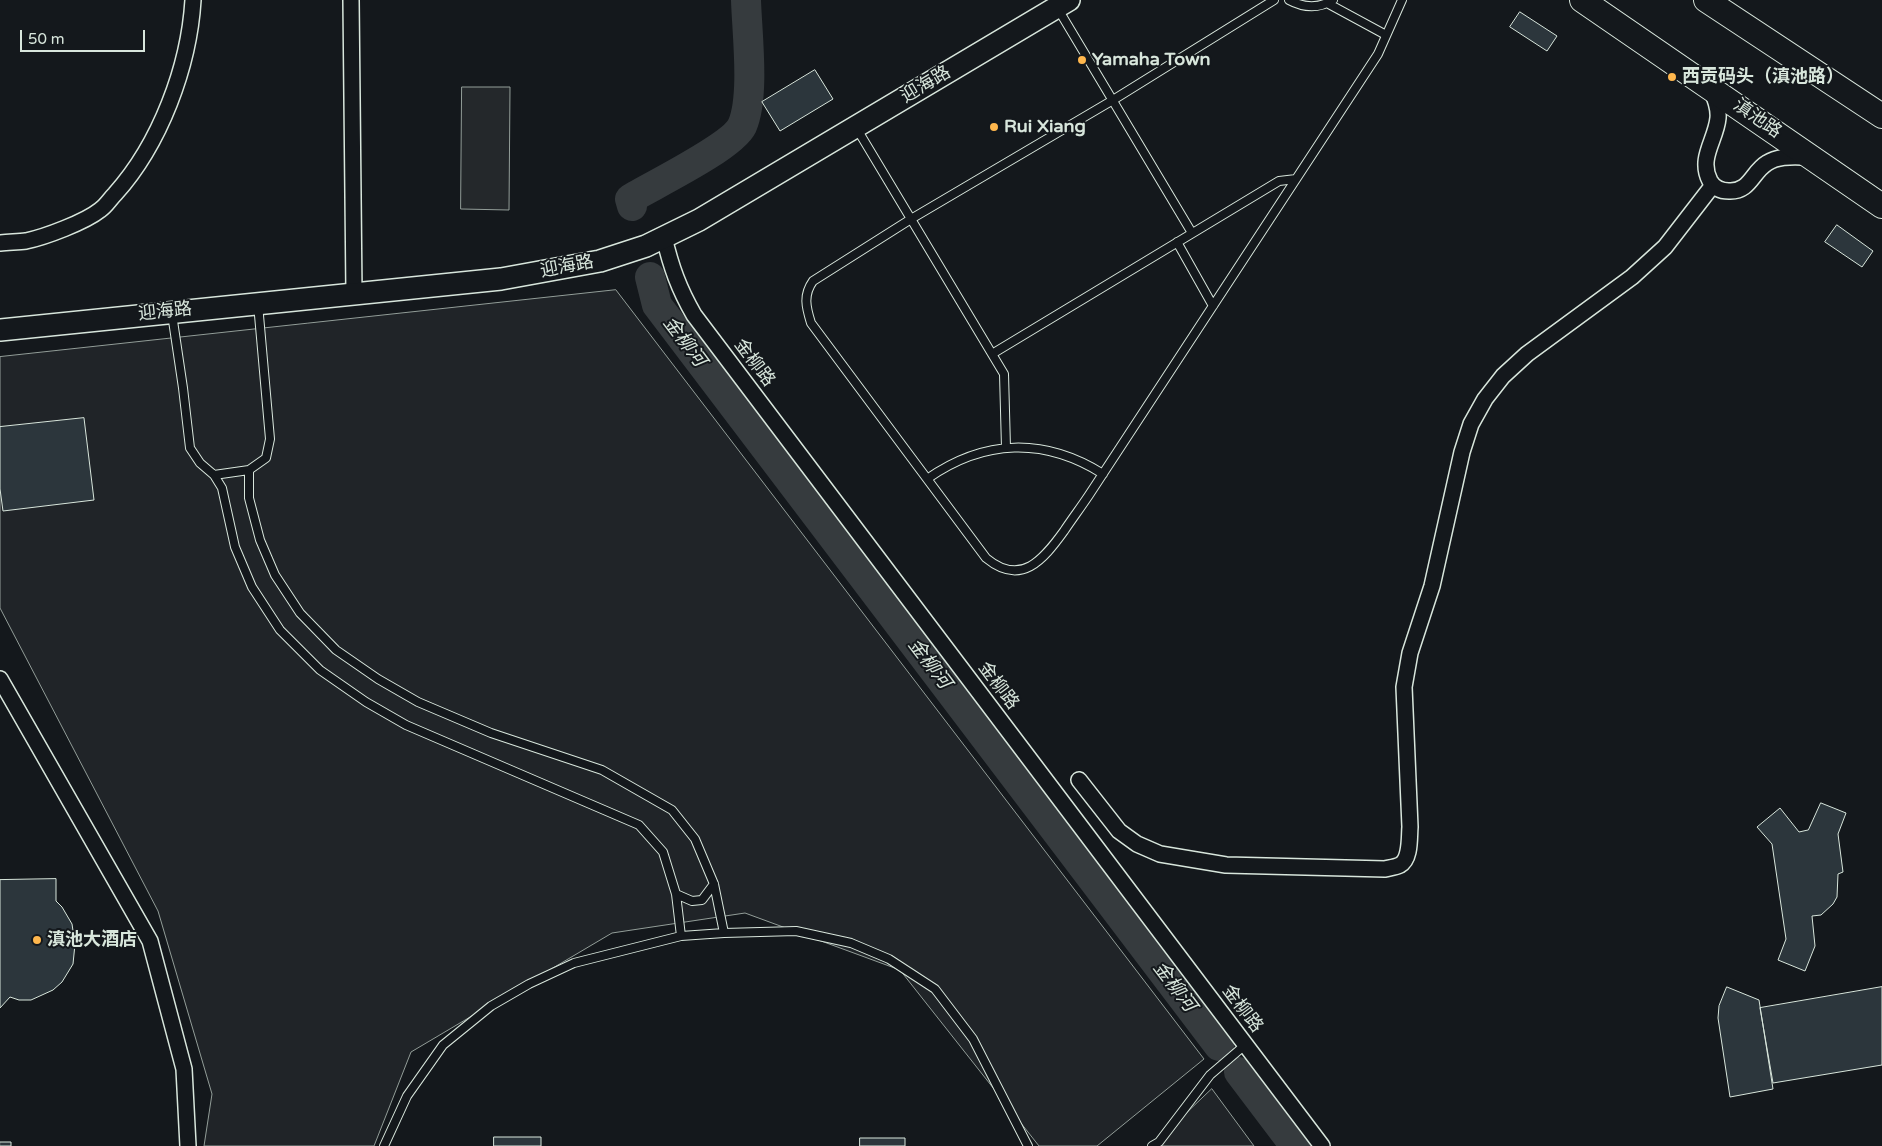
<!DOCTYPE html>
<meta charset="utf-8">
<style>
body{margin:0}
#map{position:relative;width:1882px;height:1146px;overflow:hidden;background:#14181c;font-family:"Varela Round",sans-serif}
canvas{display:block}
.scale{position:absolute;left:20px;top:30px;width:125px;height:22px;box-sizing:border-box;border:2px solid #d8e6dc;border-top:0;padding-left:6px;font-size:15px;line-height:18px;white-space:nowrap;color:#d8e6dc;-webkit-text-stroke:4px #14181c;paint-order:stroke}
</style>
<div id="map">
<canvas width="1882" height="1146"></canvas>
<div class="scale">50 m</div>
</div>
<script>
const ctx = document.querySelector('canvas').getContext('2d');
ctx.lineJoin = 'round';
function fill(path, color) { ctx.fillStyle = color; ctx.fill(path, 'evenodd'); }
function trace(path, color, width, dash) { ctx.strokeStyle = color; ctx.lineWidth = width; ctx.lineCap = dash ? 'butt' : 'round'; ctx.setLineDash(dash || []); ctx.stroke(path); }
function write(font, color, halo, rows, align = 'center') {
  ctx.font = font + ' "Varela Round","Noto Sans SC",sans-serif'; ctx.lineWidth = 4; ctx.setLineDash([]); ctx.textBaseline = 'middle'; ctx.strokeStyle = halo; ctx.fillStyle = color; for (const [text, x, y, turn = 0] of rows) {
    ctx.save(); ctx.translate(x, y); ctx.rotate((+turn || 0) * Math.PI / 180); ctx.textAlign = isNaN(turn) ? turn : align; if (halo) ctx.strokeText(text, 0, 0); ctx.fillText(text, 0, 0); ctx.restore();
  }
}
const green = new Path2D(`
 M 616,290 L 1204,1059 L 1097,1146 L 1039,1146 L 900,970 L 745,913 L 612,933 L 411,1052 L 374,1146 L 204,1146 L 212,1094 L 158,911 L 0,608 L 0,357 Z
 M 1212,1089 L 1254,1146 L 1152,1146 Z`);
fill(green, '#202428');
trace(green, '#939e99', 1);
const parking = new Path2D(`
 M 462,87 L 510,87 L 509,210 L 461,209 Z`);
fill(parking, '#24282b');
trace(parking, '#939e99', 1);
trace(new Path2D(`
 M 632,206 L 630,199 C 653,185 732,147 742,126 C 755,97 747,33 746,0
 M 650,277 L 657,305 L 1219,1046
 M 1239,1072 L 1295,1146`), '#363b3e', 30);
const building = new Path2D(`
 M 1520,12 L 1557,36 L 1547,51 L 1510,27 Z
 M 815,70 L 833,99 L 780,131 L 762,102 Z
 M 1837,225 L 1873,251 L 1862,267 L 1825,242 Z
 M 84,418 L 94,500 L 3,511 L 0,489 L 0,427 Z
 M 1821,803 L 1846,813 L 1838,834 L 1843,872 L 1838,874 L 1837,897 L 1833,904 L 1821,915 L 1812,916 L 1815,946 L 1805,971 L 1778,960 L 1786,939 L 1772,844 L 1757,827 L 1780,808 L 1799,832 L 1808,830 Z
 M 56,879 L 56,901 L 62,907 L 72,924 L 75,944 L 73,964 L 62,982 L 53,990 L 31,1000 L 19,1000 L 10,997 L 0,1008 L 0,880 Z
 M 1727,987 L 1759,1000 L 1773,1089 L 1730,1097 L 1718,1018 L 1719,1006 Z
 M 1882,987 L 1882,1065 L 1773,1083 L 1760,1008 Z
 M 494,1137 L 541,1137 L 541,1146 L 494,1146 Z
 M 860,1138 L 905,1138 L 905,1146 L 860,1146 Z
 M 0,1142 L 11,1142 L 11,1146 L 0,1146 Z`);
fill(building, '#2c363c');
trace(building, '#d8e6dc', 1);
const lane = new Path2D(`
 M 1274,0 L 1113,100 L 911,219 L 813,281 C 803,295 806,307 811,323 L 986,558 C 1021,587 1043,560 1064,531 C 1072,519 1081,507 1089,495 L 1378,54 L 1402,0
 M 1289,0 C 1304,8 1318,9 1333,0
 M 1327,3 L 1386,35
 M 1058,9 L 1192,233
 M 857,129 L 1004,374 L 1006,448
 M 1177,242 L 1213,306
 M 172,314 L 183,388 L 190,448 L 200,463 L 214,475 L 222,488 L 235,547 L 252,587 L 280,630 L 320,670 L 366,702 L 406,725 L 639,825 L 663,852 L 676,894 L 681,936
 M 992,354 L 1279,181 L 1296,179
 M 249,470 L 249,498 L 260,540 L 275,575 L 300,613 L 336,650 L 378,679 L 418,702 L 491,733 L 602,770 L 672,810 L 695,839 L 714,884 L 724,933
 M 214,475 L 249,470 L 266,458 L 270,439 L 258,304
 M 927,479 C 984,439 1044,437 1103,474
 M 676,894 L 692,901 L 702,900 L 714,884
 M 384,1146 L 407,1096 L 443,1045 L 491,1006 L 529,984 L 574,963 L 681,936 L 724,933 L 796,931 L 851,943 L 889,959 L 935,989 L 973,1039 L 1028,1146
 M 1152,1146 L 1159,1142 L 1210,1075 L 1245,1045`);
const street = new Path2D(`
 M 351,0 L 354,293
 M 1711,89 C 1715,98 1719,108 1718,118 C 1716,140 1698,158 1710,181 C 1714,188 1721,191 1729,191 C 1750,192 1752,172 1767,163 C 1779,155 1795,157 1808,157
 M 664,237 C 671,267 679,289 694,315 L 1322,1146
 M 0,243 C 9,242 18,242 26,241 C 45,237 85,222 100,210 C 106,206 110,199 115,194 C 160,144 189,67 193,0
 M 0,679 L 150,941 L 184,1069 L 188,1146
 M 1079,780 L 1119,831 L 1137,844 L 1160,854 L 1226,865 L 1385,869 C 1389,868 1396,867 1400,865 C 1411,859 1409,837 1410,827 L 1404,687 L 1410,653 L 1432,586 L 1462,452 L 1471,424 L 1485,399 L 1503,376 L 1527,354 L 1632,277 L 1665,247 L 1713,185`);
const secondary = new Path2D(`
 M 0,330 L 501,279 L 600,261 L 646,246 L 699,220 L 1069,0`);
const primary = new Path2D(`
 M 1582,0 L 1882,206
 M 1706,0 L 1882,116`);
trace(lane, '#d8e6dc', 10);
trace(street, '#d8e6dc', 18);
trace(secondary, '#d8e6dc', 24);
trace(primary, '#d8e6dc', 26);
trace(lane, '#14181c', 8);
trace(street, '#14181c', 15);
trace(secondary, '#14181c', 21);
trace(primary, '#14181c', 24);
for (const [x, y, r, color] of [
 [1082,60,5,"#ffb74d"],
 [1672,77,5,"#ffb74d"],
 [994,127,5,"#ffb74d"],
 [37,940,5,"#ffb74d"]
]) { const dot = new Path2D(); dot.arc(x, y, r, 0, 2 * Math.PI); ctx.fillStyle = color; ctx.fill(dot); trace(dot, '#14181c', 2); }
write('bold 18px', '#d8e6dc', '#14181c', [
 ["Yamaha Town",1092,60],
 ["西贡码头（滇池路）",1682,77],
 ["Rui Xiang",1004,127],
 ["滇池大酒店",47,940]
], 'left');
write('18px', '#d8e6dc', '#14181c', [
 ["迎海路",926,85,-31],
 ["滇池路",1757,119,35],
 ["迎海路",567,267,-11],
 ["迎海路",165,312,-6],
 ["金柳路",754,363,53],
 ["金柳路",998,686,53],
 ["金柳路",1242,1009,53]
]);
write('italic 19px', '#d8e6dc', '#14181c', [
 ["金柳河",684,342,53],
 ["金柳河",929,664,53],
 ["金柳河",1174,987,53]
]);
</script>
